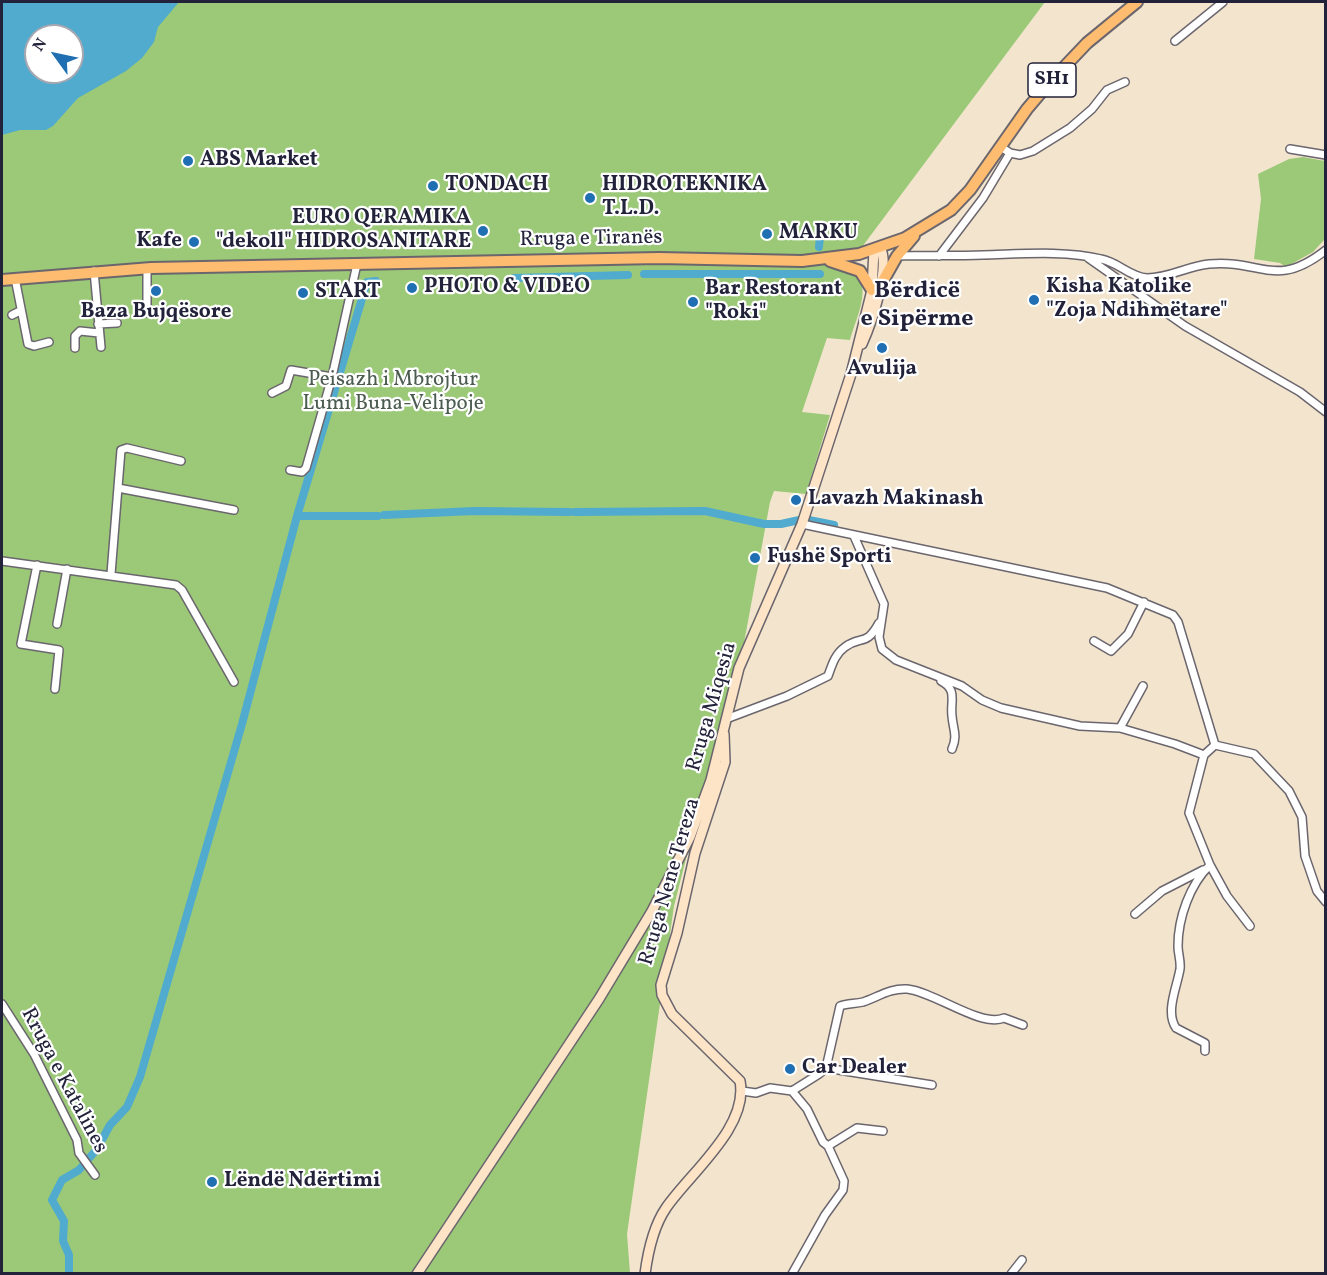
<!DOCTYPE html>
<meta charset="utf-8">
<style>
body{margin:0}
#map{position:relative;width:1327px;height:1275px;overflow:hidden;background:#f3e5cd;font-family:Vollkorn,serif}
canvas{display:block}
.frame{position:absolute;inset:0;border:3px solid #22223b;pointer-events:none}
.north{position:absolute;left:24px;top:24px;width:60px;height:60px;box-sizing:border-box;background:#fff;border:2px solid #a7a7b1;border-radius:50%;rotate:303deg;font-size:16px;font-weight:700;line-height:24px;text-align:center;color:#22223b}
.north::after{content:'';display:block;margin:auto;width:21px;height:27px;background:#1f6fb2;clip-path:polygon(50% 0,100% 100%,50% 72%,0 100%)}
</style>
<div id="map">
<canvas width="1327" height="1275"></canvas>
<div class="frame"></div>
<div class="north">N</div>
</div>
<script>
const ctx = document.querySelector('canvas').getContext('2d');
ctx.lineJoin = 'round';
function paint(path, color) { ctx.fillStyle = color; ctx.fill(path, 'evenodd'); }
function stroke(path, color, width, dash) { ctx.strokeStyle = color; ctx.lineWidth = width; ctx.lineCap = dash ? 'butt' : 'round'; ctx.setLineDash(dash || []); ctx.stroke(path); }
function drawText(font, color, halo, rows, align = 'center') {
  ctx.font = font + ' Vollkorn,serif'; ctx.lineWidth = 4.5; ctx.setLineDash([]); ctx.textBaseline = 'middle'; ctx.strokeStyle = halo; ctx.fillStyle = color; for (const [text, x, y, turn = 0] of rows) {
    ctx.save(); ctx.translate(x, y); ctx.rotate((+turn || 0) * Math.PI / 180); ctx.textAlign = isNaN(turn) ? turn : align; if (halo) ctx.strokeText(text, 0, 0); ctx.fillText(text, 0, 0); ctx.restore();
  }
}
const green = new Path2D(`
 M2 2H1045L853 259 849 274 858 275C870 293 855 321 850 340L827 338 802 412 830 415 806 494 774 491 770 502 739 670 708 772 674 906 627 1234 630 1273 2 1274ZM36 36H72V72H36Z
 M1303 157 1325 161V239L1313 252 1286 267 1280 263 1254 259 1261 199 1258 174 1289 159Z`);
const water = new Path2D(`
 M2 2H179L158 27 154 42 142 58 126 71 78 98 53 126 46 130H20L2 135ZM36 36H72V72H36Z`);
const canal = new Path2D(`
 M819 247 820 236
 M644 274H820
 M514 278 628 275
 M574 512 705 511 764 524H781L804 519 834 525
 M384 515 475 511 569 512
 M297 516H378
 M69 1274V1255L63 1241 64 1221 52 1200 62 1180 79 1170 97 1149 110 1125 127 1107 140 1077 242 724 297 516 367 282 376 281`);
const street = new Path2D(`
 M1175 41 1223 2
 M1001 147 1010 153 1020 155 1033 151 1070 128 1092 109 1107 90 1125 82
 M1290 149 1326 155
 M897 256C925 255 954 256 983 255 1021 254 1064 250 1101 259 1118 262 1130 277 1147 278 1169 278 1188 266 1209 264 1262 259 1275 290 1326 250
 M939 256 983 198 1010 153
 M1088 258 1185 326 1300 392 1326 412
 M94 271 101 347
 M15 278 28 344 34 346 49 342
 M147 313V268
 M12 315 20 311
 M98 324 117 323
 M75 348V336L80 331 99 333
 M272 393 286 386 291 370 332 377
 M290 470 302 472 306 468 332 377 357 264
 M118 488 234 510
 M802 524 1107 588 1173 615 1178 622 1215 745 1204 755 1189 813 1210 865 1227 896 1250 926
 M854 536 884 604 879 637 882 649 896 660 962 686 982 700 1001 708 1080 726 1120 728 1175 744 1204 755
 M2 561 176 585 182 590 234 682
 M37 565 21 644 59 650 55 689
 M111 574 121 450 127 448 181 461
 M57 624 67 569
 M1094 641 1111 651 1128 634 1144 602
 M941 681C958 690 950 701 952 716 953 730 958 735 952 749
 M726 719 787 696 828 676C832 665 835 654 845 647 861 635 866 647 879 623
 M1120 728 1143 686
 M1215 745 1254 754 1289 791 1302 817 1305 856 1317 891 1326 902
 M1135 914 1162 891 1203 870
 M2 1004 34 1054 77 1140 79 1153 95 1175
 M1205 1051V1043L1176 1028C1165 1012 1177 987 1180 969 1181 961 1178 954 1178 946 1178 918 1190 884 1210 865
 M826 1068 932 1085
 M742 1091 756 1093 770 1088 792 1091 819 1074 826 1068 840 1006C847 1003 855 1004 863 1002 878 997 890 988 907 989 935 992 981 1028 1004 1018L1023 1025
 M792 1091 807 1109 823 1142 828 1146 857 1128 883 1131
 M792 1274 825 1215 843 1190 844 1181 828 1146
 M1011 1274 1022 1260`);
const secondary = new Path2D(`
 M862 344C871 324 891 267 880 247
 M417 1274 599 999 652 911 690 837 711 780 739 668 802 524 851 374 872 290 874 249
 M645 1274C648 1251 653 1227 666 1208 690 1173 749 1127 740 1081L672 1014 662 995 661 985 677 933 695 853 725 762 724 734`);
const primary = new Path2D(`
 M830 261 860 271 872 290
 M2 280 151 268 659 258 802 261 859 254 905 238 951 210 970 190 1027 109 1049 83 1087 43 1137 2
 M879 288 897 256 914 236`);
const markers = [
 [188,161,6,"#1f6fb2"],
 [433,186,6,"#1f6fb2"],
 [590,198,6,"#1f6fb2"],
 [483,231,6,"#1f6fb2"],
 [767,234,6,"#1f6fb2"],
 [194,242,6,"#1f6fb2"],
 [412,288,6,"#1f6fb2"],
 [156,291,6,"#1f6fb2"],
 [303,293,6,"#1f6fb2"],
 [1034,300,6,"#1f6fb2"],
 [693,302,6,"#1f6fb2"],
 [882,348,6,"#1f6fb2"],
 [796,500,6,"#1f6fb2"],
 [755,558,6,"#1f6fb2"],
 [790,1069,6,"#1f6fb2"],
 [212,1182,6,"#1f6fb2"]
];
const shields = [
 [1052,80,48]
];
const shieldNames = [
 ["SH1",1052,80]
];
const poiNames = [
 ["ABS Market",200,161],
 ["TONDACH",445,186],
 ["HIDROTEKNIKA",602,186],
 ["T.L.D.",602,210],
 ["EURO QERAMIKA",471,219,"right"],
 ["\"dekoll\" HIDROSANITARE",471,243,"right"],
 ["MARKU",779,234],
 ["Kafe",182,242,"right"],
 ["PHOTO & VIDEO",424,288],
 ["Kisha Katolike",1046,288],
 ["\"Zoja Ndihmëtare\"",1046,312],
 ["Bar Restorant",705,290],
 ["\"Roki\"",705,314],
 ["START",315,293],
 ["Baza Bujqësore",156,313,"center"],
 ["Avulija",882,370,"center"],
 ["Lavazh Makinash",808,500],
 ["Fushë Sporti",767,558],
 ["Car Dealer",802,1069],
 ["Lëndë Ndërtimi",224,1182]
];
const streetNames = [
 ["Rruga e Tiranës",591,240,-1],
 ["Rruga Miqesia",713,707,-74],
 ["Rruga Nene Tereza",671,882,-74],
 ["Rruga e Katalines",63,1081,62]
];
const parkNames = [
 ["Peisazh i Mbrojtur",393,381],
 ["Lumi Buna-Velipoje",393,405]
];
const quarterNames = [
 ["Bërdicë",917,293],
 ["e Sipërme",917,321]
];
paint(green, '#9bc978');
paint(water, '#50abce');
stroke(canal, '#50abce', 8);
stroke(street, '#6b666e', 10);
stroke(secondary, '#6b666e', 12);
stroke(primary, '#6b666e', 14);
stroke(street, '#fff', 7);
stroke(secondary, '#fee4c6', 9);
stroke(primary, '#fdbc70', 10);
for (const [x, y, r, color] of markers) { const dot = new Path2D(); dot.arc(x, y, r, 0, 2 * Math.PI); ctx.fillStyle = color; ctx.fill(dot); stroke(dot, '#fff', 2); }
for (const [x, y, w] of shields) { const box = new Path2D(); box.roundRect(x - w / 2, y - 17, w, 34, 4.5); ctx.fillStyle = '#fff'; ctx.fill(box); stroke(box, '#22223b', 1.5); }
drawText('bold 20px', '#22223b', null, shieldNames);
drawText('bold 21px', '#22223b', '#fff', poiNames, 'left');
drawText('21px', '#22223b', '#fff', streetNames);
drawText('21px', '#4c5c50', '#fff', parkNames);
drawText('bold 24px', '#22223b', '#fff', quarterNames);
</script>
